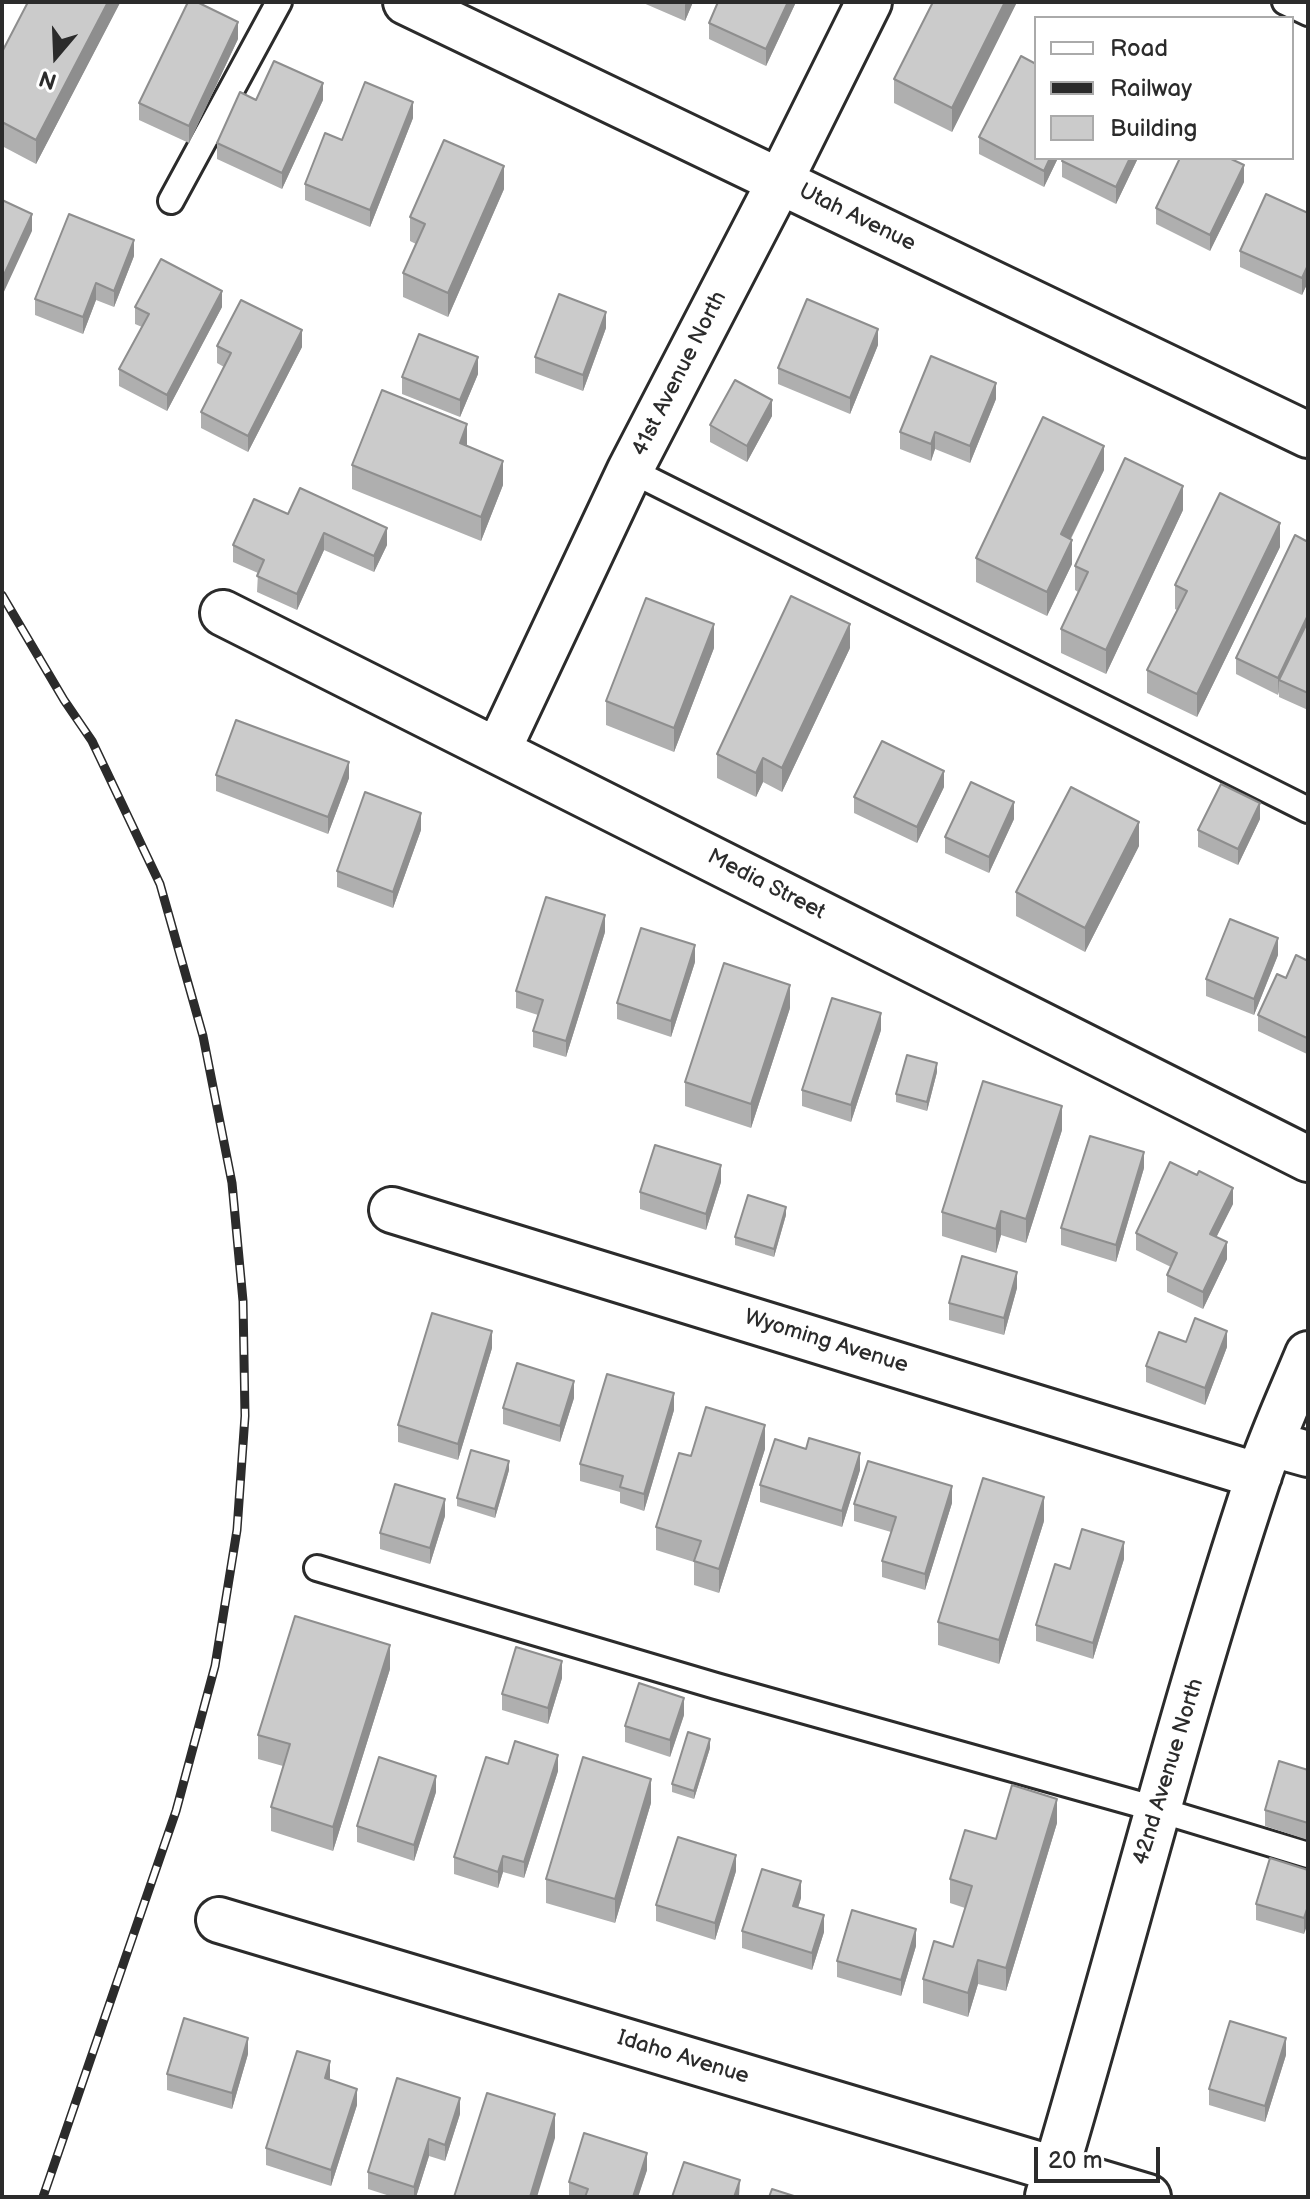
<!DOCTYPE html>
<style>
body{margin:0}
#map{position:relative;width:1310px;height:2199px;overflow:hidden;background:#fff;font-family:"Balsamiq Sans",sans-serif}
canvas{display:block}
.frame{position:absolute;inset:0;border:4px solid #2b2b2b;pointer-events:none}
.legend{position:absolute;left:1034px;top:16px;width:260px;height:144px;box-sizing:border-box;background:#fff;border:2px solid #aaa;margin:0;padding:10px 14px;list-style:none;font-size:24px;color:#2b2b2b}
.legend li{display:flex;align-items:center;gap:16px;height:40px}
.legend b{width:40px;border:2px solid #aaa}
.north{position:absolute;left:16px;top:16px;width:80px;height:80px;-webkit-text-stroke:6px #fff;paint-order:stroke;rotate:199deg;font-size:22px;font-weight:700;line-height:32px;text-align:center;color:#2b2b2b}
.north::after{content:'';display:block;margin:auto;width:28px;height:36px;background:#2b2b2b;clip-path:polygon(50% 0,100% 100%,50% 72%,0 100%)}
.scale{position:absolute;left:1034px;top:2147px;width:126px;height:36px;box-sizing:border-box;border:4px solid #2b2b2b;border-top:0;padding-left:10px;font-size:24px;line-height:28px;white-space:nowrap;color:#2b2b2b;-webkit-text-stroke:6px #fff;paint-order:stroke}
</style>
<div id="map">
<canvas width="1310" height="2199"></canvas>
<div class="frame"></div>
<ul class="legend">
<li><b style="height:10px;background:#fff"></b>Road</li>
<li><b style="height:10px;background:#2b2b2b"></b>Railway</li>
<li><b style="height:22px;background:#cbcbcb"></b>Building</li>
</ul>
<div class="north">N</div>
<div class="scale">20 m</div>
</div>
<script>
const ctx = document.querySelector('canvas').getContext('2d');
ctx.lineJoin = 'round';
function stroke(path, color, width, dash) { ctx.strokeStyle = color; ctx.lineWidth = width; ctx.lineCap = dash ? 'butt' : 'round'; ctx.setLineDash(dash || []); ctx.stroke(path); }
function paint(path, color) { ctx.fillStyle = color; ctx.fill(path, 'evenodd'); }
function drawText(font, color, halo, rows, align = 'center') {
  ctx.font = font + ' "Balsamiq Sans",sans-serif'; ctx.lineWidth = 8; ctx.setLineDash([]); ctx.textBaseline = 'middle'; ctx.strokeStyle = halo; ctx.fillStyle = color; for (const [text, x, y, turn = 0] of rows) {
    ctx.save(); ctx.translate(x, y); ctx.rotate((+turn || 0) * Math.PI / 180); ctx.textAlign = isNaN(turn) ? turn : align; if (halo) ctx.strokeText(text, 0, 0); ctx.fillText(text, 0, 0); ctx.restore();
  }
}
const service = new Path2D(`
 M1285 2 1308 13
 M171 201 279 2
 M630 470 1308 810
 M317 1568 716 1686 1156 1809 1308 1855`);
const minor = new Path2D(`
 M406 2 1308 435
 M223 613 1308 1159
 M498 750 630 470 780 181 869 2
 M392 1210 1259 1476
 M1272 1444 1308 1454
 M219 1920 1148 2197
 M1048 2196C1120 1957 1179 1715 1258 1478 1272 1436 1291 1395 1308 1354`);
const rail = new Path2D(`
 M2 595 64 700 92 741 160 884 203 1036 232 1183 243 1301 245 1416 237 1530 215 1666 176 1811 43 2197`);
const wall = new Path2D(`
 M120 2 36 164 2 146V52Z
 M641 2H693L685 21Z
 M718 2H796L766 66 709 39V23Z
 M933 2H1017L952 132 894 103V79Z
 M238 39 189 143 139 120V103Z
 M323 100 282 189 217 159V143Z
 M413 118 370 227 305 200V184L342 140Z
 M979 137 1036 158H1058L1044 187 979 154Z
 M1138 158 1116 204 1062 177V161Z
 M1244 182 1210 251 1156 224V208Z
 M504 189 448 317 403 297V273L416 244 410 241V217Z
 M1308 213V282L1302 295 1240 267V251Z
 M134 256 114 307 96 300 83 334 35 315V299Z
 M135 307H222L167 411 119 386V369L142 327 135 324Z
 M606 328 583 391 535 373V357Z
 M878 345 850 414 778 384V368Z
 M217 346 302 347 248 452 201 428V412L224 367 217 363Z
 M478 374 460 417 402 394V377Z
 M996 399 970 463 935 449 931 461 900 449V432Z
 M772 416 747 462 710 442V425Z
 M467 446 503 485 481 541 352 489V465Z
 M1104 470 1071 539 1072 564 1047 616 976 582V558Z
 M1183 510 1106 674 1061 653V629L1078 592 1075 590V566Z
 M288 514 387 545 374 572 324 550 297 610 257 592 258 573 233 562V545Z
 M1308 542V710L1279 697V692L1278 695 1236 674V658Z
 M1280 547 1197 717 1147 693V670L1177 610 1175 609V585Z
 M714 648 674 752 606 725V701Z
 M850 648 782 792 763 782 756 797 717 778V754Z
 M216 775 349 778 328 834 216 791Z
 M944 787 917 843 854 813V797Z
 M1014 819 989 873 945 853V837Z
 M1260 819 1238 865 1198 847V830Z
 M421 830 393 908 337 887V871Z
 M1139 846 1085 952 1016 916V892Z
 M605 932 566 1057 533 1047V1031L538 1015 516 1008V991Z
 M1278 955 1254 1015 1206 996V979Z
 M1308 961 1307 1054 1258 1031V1015L1286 978Z
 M695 962 671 1037 617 1019V1003Z
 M790 1008 751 1128 685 1106V1082Z
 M881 1030 851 1122 802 1106V1090Z
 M937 1072 927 1111 896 1102V1094Z
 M1062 1130 1026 1243 1001 1235 996 1253 942 1236V1212Z
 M1144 1168 1116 1262 1061 1245V1228Z
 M721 1182 706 1230 640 1209V1192Z
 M1233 1204 1216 1237 1227 1259 1203 1309 1167 1292V1275L1171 1267 1136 1250V1233Z
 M786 1215 774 1257 735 1245V1237Z
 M1017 1288 1004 1335 949 1320V1303Z
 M1227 1347 1205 1405 1146 1382V1366Z
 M492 1348 458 1460 398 1442V1425Z
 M574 1398 560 1442 503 1424V1408Z
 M674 1410 644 1511 620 1503V1492L580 1481V1464Z
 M765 1449 719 1593 694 1585V1562L656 1550V1527L691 1456Z
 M509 1470 495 1518 457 1506V1498Z
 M860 1470 842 1527 760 1502V1485Z
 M952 1503 925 1590 882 1577V1561L891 1532 854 1521V1504Z
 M445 1516 430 1564 380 1549V1533Z
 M1044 1521 999 1664 938 1645V1622Z
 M1124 1559 1093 1659 1036 1641V1625L1070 1569Z
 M390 1669 333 1851 271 1831V1807L283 1766 258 1759V1735Z
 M562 1678 548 1724 502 1710V1694Z
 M684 1715 670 1757 625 1742V1726Z
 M710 1748 694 1799 672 1792V1784Z
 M508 1764 558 1771 524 1878 503 1872 498 1888 454 1874V1857Z
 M1308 1770V1840L1265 1826V1810Z
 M436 1792 414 1861 357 1842V1826Z
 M651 1803 615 1923 546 1903V1879Z
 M1057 1823 1006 1991 978 1984 968 2017 923 2003V1979L953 1947 965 1908 950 1903V1879L996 1839Z
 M1308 1870 1304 1934 1256 1920V1904Z
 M736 1871 715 1940 656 1921V1905Z
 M801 1898 798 1908 824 1932 812 1970 742 1948V1931Z
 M916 1946 901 1996 837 1977V1961Z
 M248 2054 232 2109 167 2090V2074Z
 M1286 2055 1265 2122 1209 2105V2089Z
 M330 2078V2080L357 2105 331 2186 266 2165V2148Z
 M460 2114 445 2161 429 2156 416 2197H393L368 2189V2172Z
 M1308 2117V2142L1306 2141V2124Z
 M647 2170 638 2197H569V2182Z`);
const shadedWall = new Path2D(`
 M108 2 120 3 36 164V140Z
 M686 2H693L685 21V5Z
 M788 2H796L766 66V49Z
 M1005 2H1017L952 132V108Z
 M238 22V39L189 143V126Z
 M323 83V100L282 189V173Z
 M413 102V118L370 227V210Z
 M1050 158H1058L1044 187V171Z
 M1130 158H1138L1116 204V187Z
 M1244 165V182L1210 251V235Z
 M504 166V189L448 317V293Z
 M32 214V231L2 296V279Z
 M134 240V256L114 307V291Z
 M1308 265V282L1302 295V278Z
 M96 283V300L83 334V317Z
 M222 291V307L167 411V395Z
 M606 312V328L583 391V375Z
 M878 329V345L850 414V398Z
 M302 330V347L248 452V436Z
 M478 357V374L460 417V400Z
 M996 383V399L970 463V446Z
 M772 400V416L747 462V446Z
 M467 424V448L460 443Z
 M935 432V449L931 461V444Z
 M1104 446V470L1061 558V534Z
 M503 461V485L481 541V517Z
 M1183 486V510L1106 674V650Z
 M1280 523V547L1197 717V694Z
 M387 528V545L374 572V556Z
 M324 533V550L297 610V594Z
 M1072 540V564L1047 616V592Z
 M1308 615V631L1279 680 1278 695V678Z
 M714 624V648L674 752V728Z
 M850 624V648L782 792V768Z
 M763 758V782L756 797V773Z
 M349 762V778L328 834V817Z
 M944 771V787L917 843V827Z
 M1014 802V819L989 873V857Z
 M1260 803V819L1238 865V849Z
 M421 813V830L393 908V892Z
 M1139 822V846L1085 952V928Z
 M605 915V932L566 1057V1041Z
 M1278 938V955L1254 1015V999Z
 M695 945V962L671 1037V1021Z
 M790 985V1008L751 1128V1104Z
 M881 1013V1030L851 1122V1105Z
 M937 1063V1072L927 1111V1102Z
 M1062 1106V1130L1026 1243V1219Z
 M1144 1152V1168L1116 1262V1245Z
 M721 1165V1182L706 1230V1214Z
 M1233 1188V1204L1210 1250V1234Z
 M786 1207V1215L774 1257V1249Z
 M1001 1211V1235L996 1253V1229Z
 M1227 1242V1259L1203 1309V1292Z
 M1017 1272V1288L1004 1335V1318Z
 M492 1331V1348L458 1460V1444Z
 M1227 1331V1347L1205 1405V1388Z
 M574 1381V1398L560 1442V1426Z
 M674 1393V1410L644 1511V1494Z
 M765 1425V1449L719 1593V1569Z
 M860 1453V1470L842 1527V1511Z
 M509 1461V1470L495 1518V1509Z
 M952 1486V1503L925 1590V1574Z
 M1044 1497V1521L999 1664V1640Z
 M445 1499V1516L430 1564V1548Z
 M1124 1542V1559L1093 1659V1643Z
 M390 1645V1669L333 1851V1827Z
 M562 1661V1678L548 1724V1708Z
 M684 1698V1715L670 1757V1740Z
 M710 1739V1748L694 1799V1791Z
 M558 1755V1771L524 1878V1862Z
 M436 1776V1792L414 1861V1845Z
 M651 1779V1803L615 1923V1899Z
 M1057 1799V1823L1006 1991V1968Z
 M736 1855V1871L715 1940V1923Z
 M503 1856V1872L498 1888V1872Z
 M801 1881V1898L793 1923V1906Z
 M1308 1906V1923L1304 1934V1918Z
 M824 1915V1932L812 1970V1953Z
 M916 1929V1946L901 1996V1980Z
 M978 1960V1984L968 2017V1993Z
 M248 2038V2054L232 2109V2093Z
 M1286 2038V2055L1265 2122V2106Z
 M330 2061V2078L325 2095V2078Z
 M357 2089V2105L331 2186V2170Z
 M460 2098V2114L445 2161V2145Z
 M555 2114V2138L537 2197H530Z
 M429 2139V2156L416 2197H414V2187Z
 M647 2153V2170L638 2197H633Z
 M740 2180 739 2197H734Z`);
const building = new Path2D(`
 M28 2H108L36 140 2 122V52Z
 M188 2H197L238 22 189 126 139 103Z
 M718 2H788L766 49 709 23Z
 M933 2H1005L952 108 894 79Z
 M1021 56 1036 64V158H1050L1044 171 979 137Z
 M274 61 323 83 282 173 217 143 240 92 256 100Z
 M365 82 413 102 370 210 305 184 325 133 342 140Z
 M444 140 504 166 448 293 403 273 425 224 410 217Z
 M1063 158H1130L1116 187 1062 161Z
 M1180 158H1229L1244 165 1210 235 1156 208Z
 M1266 194 1308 213V265L1302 278 1240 251Z
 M2 200 32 214 2 279Z
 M69 214 134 240 114 291 96 283 83 317 35 299Z
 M161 259 222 291 167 395 119 369 149 314 135 307Z
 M559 294 606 312 583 375 535 357Z
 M807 299 878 329 850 398 778 368Z
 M241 300 302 330 248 436 201 412 231 353 217 346Z
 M419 334 478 357 460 400 402 377Z
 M931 356 996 383 970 446 935 432 931 444 900 432Z
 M735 380 772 400 747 446 710 425Z
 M382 390 467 424 460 443 503 461 481 517 352 465Z
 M1043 417 1104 446 1061 534 1072 540 1047 592 976 558Z
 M1125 458 1183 486 1106 650 1061 629 1088 572 1075 566Z
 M300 488 387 528 374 556 324 533 297 594 257 576 264 560 233 545 254 499 288 514Z
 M1220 493 1280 523 1197 694 1147 670 1187 591 1175 585Z
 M1295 535 1308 542V615L1278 678 1236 658Z
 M791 596 850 624 782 768 763 758 756 773 717 754Z
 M646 598 714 624 674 728 606 701Z
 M1308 621V693L1279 680Z
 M236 720 349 762 328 817 216 775Z
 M882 741 944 771 917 827 854 797Z
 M971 782 1014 802 989 857 945 837Z
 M1221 784 1260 803 1238 849 1198 830Z
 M1071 787 1139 822 1085 928 1016 892Z
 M365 792 421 813 393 892 337 871Z
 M546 897 605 915 566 1041 533 1031 543 1000 516 991Z
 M1230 919 1278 938 1254 999 1206 979Z
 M641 928 695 945 671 1021 617 1003Z
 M1296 955 1308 961 1307 1038 1258 1015 1277 974 1286 978Z
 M724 963 790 985 751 1104 685 1082Z
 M832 998 881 1013 851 1105 802 1090Z
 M907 1055 937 1063 927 1102 896 1094Z
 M983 1081 1062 1106 1026 1219 1001 1211 996 1229 942 1212Z
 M1090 1136 1144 1152 1116 1245 1061 1228Z
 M655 1145 721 1165 706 1214 640 1192Z
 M1170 1162 1197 1175 1199 1171 1233 1188 1210 1234 1227 1242 1203 1292 1167 1275 1177 1253 1136 1233Z
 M748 1195 786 1207 774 1249 735 1237Z
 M962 1256 1017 1272 1004 1318 949 1303Z
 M432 1313 492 1331 458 1444 398 1425Z
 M1195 1318 1227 1331 1205 1388 1146 1366 1159 1332 1186 1342Z
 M517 1363 574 1381 560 1426 503 1408Z
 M607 1374 674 1393 644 1494 620 1487 623 1476 580 1464Z
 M706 1407 765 1425 719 1569 694 1561 701 1541 656 1527 679 1453 691 1456Z
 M809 1438 860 1453 842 1511 760 1485 775 1439 806 1449Z
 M471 1450 509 1461 495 1509 457 1498Z
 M868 1461 952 1486 925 1574 882 1561 896 1517 854 1504Z
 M983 1478 1044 1497 999 1640 938 1622Z
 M395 1484 445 1499 430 1548 380 1533Z
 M1082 1529 1124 1542 1093 1643 1036 1625 1055 1564 1070 1569Z
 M295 1616 390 1645 333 1827 271 1807 290 1744 258 1735Z
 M516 1647 562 1661 548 1708 502 1694Z
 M639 1683 684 1698 670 1740 625 1726Z
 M688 1732 710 1739 694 1791 672 1784Z
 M515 1741 558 1755 524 1862 503 1856 498 1872 454 1857 486 1757 508 1764Z
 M379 1757 436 1776 414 1845 357 1826Z
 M583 1757 651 1779 615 1899 546 1879Z
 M1279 1761 1308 1770V1823L1265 1810Z
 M1012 1785 1057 1799 1006 1968 978 1960 968 1993 923 1979 934 1941 953 1947 972 1886 950 1879 965 1830 996 1839Z
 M678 1837 736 1855 715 1923 656 1905Z
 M1270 1858 1308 1870V1906L1304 1918 1256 1904Z
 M762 1869 801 1881 793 1906 824 1915 812 1953 742 1931Z
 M852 1910 916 1929 901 1980 837 1961Z
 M184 2018 248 2038 232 2093 167 2074Z
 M1230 2021 1286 2038 1265 2106 1209 2089Z
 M297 2051 330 2061 325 2078 357 2089 331 2170 266 2148Z
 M397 2078 460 2098 445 2145 429 2139 414 2187 368 2172Z
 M487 2093 555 2114 530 2197H454Z
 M584 2133 647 2153 633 2197H585L588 2189 569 2182Z
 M684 2162 740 2180 734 2197H672Z
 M772 2189 797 2197H769Z`);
const streetNames = [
 ["Utah Avenue",857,218,26],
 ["41st Avenue North",680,374,-63],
 ["Media Street",766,885,27],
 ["Wyoming Avenue",826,1342,17],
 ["42nd Avenue North",1169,1772,-73],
 ["Idaho Avenue",683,2058,17]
];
stroke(service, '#2b2b2b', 30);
stroke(minor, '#2b2b2b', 50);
stroke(service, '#fff', 24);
stroke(minor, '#fff', 44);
stroke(rail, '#2b2b2b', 9);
stroke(rail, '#fff', 6, [18]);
paint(wall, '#afafaf');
paint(shadedWall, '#8e8e8e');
paint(building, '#cbcbcb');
stroke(building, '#8e8e8e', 2);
drawText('22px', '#2b2b2b', '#fff', streetNames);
</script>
